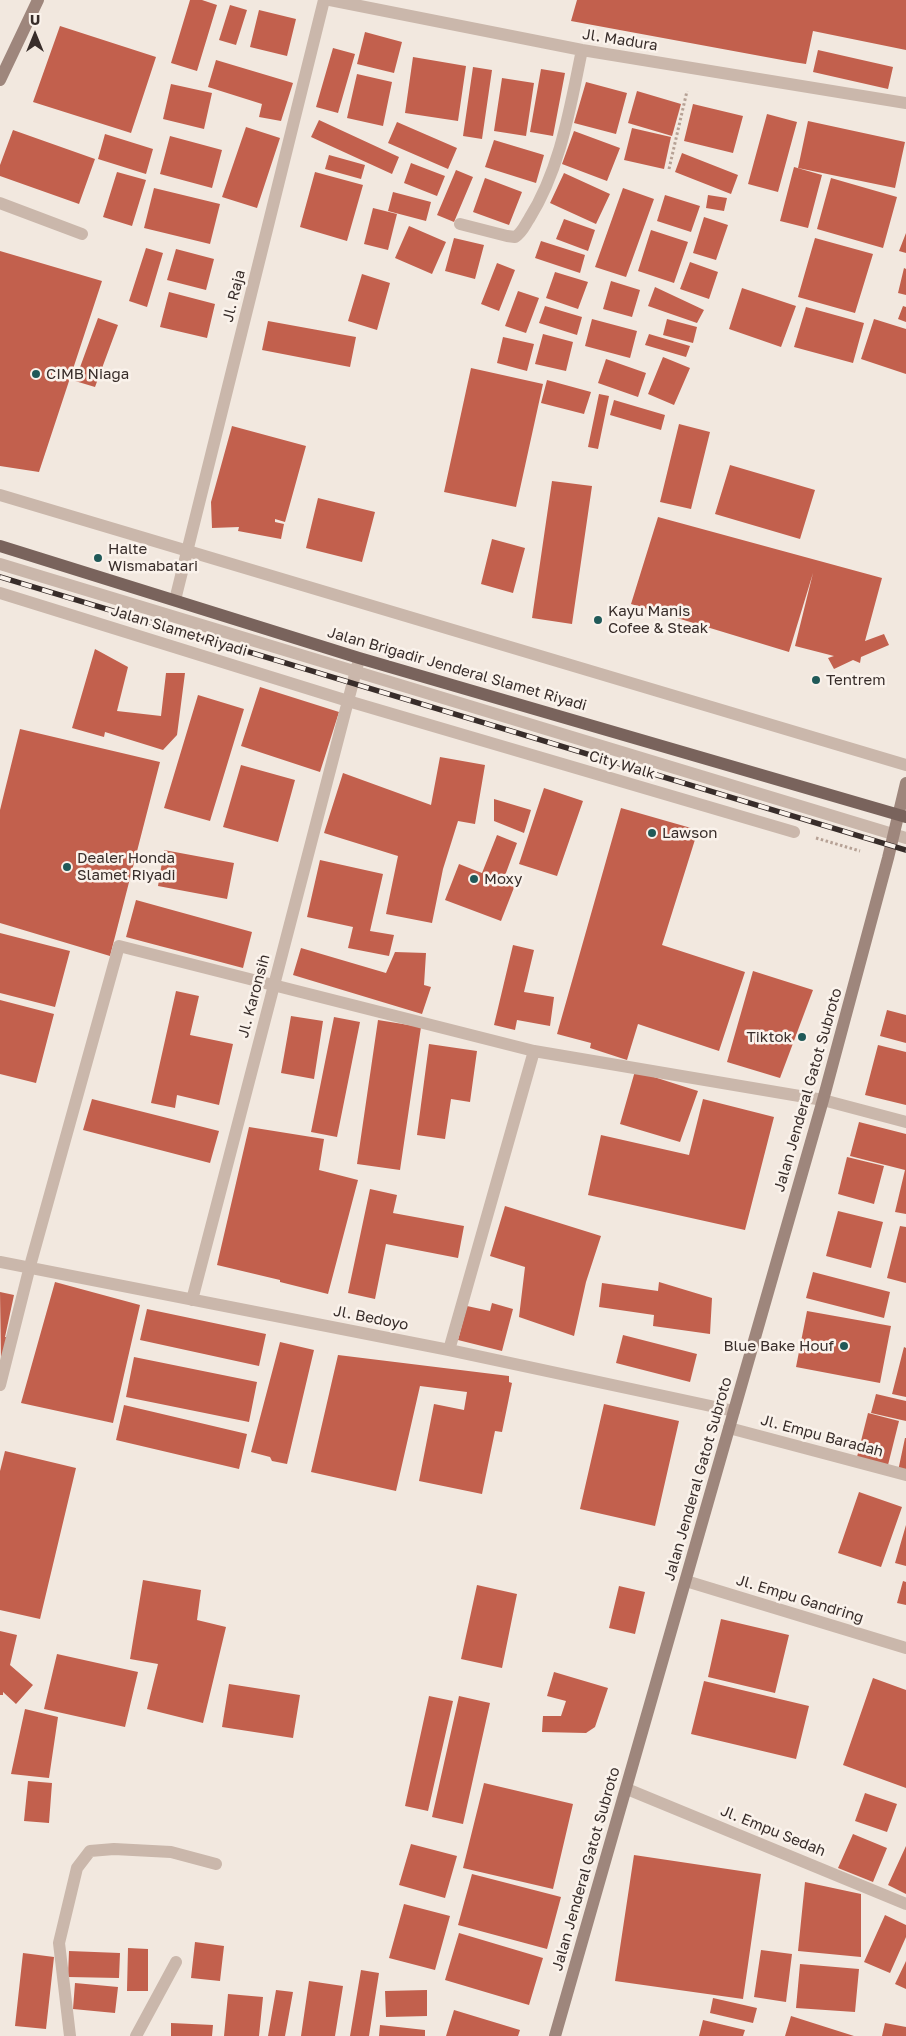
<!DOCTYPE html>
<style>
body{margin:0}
#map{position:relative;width:906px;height:2036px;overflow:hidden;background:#f2e8df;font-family:"Golos Text",sans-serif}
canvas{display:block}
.north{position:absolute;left:10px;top:10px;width:50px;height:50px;-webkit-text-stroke:4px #faf2eb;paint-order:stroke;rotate:0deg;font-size:14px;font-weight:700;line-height:20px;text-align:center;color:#382d2a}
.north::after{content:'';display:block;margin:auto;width:18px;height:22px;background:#382d2a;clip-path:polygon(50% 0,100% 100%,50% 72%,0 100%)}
</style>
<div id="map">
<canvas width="906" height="2036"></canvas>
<div class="north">U</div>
</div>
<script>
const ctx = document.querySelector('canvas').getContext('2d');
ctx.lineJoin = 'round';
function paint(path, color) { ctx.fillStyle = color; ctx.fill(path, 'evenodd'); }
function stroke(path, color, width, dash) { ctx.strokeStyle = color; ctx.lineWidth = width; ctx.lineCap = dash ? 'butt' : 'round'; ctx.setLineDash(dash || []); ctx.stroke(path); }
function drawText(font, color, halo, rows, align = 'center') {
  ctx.font = font + ' "Golos Text",sans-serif'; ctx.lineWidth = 5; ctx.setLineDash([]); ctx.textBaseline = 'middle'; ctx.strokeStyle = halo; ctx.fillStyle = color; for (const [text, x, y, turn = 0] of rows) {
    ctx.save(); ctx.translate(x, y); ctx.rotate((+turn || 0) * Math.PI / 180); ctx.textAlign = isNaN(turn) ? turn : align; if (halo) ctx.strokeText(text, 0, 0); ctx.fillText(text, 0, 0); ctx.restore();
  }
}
const building = new Path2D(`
 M190 0H202L217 5 197 71 171 63Z
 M577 0H906V50L813 31 806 64 793 62 571 21Z
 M230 5 247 10 236 45 219 40Z
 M259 10 296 19 287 56 250 47Z
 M60 26 156 57 131 133 33 102Z
 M365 32 402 42 394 73 357 64Z
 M333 48 355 54 338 113 316 107Z
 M818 50 893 67 888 89 813 72Z
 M413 57 466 66 458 121 405 113Z
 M216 60 293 83 281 121 259 117 262 104 208 87Z
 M473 67 492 70 482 139 463 136Z
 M541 69 565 73 553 136 530 132Z
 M357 74 392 82 383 126 347 118Z
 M502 78 534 83 526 136 494 131Z
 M586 82 627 93 616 134 574 123Z
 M171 84 212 93 204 129 163 119Z
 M637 91 681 104 672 136 628 123Z
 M693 104 743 116 733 153 684 141Z
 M767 114 797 122 778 192 748 184Z
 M319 120 399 157 392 174 311 137Z
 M808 121 905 142 895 188 798 168Z
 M397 122 457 148 448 169 388 143Z
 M246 127 280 138 257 208 222 197Z
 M632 128 671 137 664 169 624 160Z
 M13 130 95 159 79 204 0 176V165Z
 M574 131 620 148 607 181 562 164Z
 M105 134 153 149 146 174 98 159Z
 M170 136 222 150 212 188 160 174Z
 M494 140 544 155 536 183 485 167Z
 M682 153 738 175 731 194 675 172Z
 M329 155 365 165 361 179 325 169Z
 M411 163 445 176 437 196 404 183Z
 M794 167 822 175 808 228 780 221Z
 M456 170 473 177 454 222 437 215Z
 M117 172 146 180 132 226 103 217Z
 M315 172 363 185 347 241 300 227Z
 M564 173 610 194 596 224 550 203Z
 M485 178 522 192 509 225 473 212Z
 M831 178 897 197 883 248 817 229Z
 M154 188 220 204 210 244 144 228Z
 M623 188 654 199 626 277 595 267Z
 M393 192 431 202 426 221 388 211Z
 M665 195 700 206 691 232 657 221Z
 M708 195 727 198 724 211 706 208Z
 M373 208 397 214 388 250 364 244Z
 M704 217 728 225 716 260 693 253Z
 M564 219 595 230 588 251 556 239Z
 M409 226 446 242 432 274 395 258Z
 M651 230 688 242 674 283 638 271Z
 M906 233V253L899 251Z
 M454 238 484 245 475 279 445 271Z
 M815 238 873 254 855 313 798 297Z
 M541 241 585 255 580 273 535 258Z
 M146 248 163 253 147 307 129 301Z
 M176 249 214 259 206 290 167 280Z
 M0 251 102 281 39 472 0 466Z
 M690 262 718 272 709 299 680 289Z
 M497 263 515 270 499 311 481 304Z
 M904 268 906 269V295L898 293Z
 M555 272 588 282 578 309 546 298Z
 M362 274 390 283 377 330 348 321Z
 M611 281 640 290 632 317 603 309Z
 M655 287 704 310 697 323 648 306Z
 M742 288 796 306 781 347 729 329Z
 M518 291 539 298 526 333 505 326Z
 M169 292 215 304 207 338 160 327Z
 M545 306 582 317 577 335 539 323Z
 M903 306 906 307V322L898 319Z
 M806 307 864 323 853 363 794 347Z
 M98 318 118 325 95 387 75 381Z
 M592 319 637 331 630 358 585 346Z
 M667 319 697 327 693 343 663 335Z
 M874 319 906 329V374L861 359Z
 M268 321 356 337 350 367 262 350Z
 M543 334 573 342 566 371 535 364Z
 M649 334 690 346 686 357 645 345Z
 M503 337 534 344 527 371 497 363Z
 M663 357 690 368 674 405 648 394Z
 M606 359 646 373 638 397 598 383Z
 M471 368 543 384 516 507 444 492Z
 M547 380 591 392 584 414 541 403Z
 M599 394 609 396 598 449 588 447Z
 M614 400 665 415 661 430 610 415Z
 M679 424 710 432 691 509 660 502Z
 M232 426 306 446 285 522 275 519V522L284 524 281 539 238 531 239 527 212 528 211 502Z
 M730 465 815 490 800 539 715 514Z
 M552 481 592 486 572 624 532 618Z
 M318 498 375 512 362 562 306 548Z
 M658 517 882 578 865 641 884 634 889 645 861 657 860 663 853 660 834 669 828 658 834 656 795 646 813 573 789 652 631 604Z
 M492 539 525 548 513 593 481 584Z
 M95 649 128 667 117 711 161 716 166 673H185L177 735 163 750 105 732 104 737 72 728Z
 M260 687 339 712 320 772 241 746Z
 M198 695 244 709 210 821 164 808Z
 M20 729 160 762 110 956 0 923V810Z
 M440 757 485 765 475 824 458 821 443 869 432 923 386 914 398 856 324 833 343 773 431 805Z
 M241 765 295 780 278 842 223 827Z
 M544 788 583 801 557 876 519 864Z
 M494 799 531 810 524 833 494 821Z
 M621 808 698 830 662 945 745 972 719 1051 638 1024 627 1060 590 1048 591 1043 557 1034Z
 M497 835 517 843 503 881 515 885 501 921 445 900 459 864 482 873Z
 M164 850 234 863 227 899 158 886Z
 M320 860 383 874 370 931 394 935 389 956 348 948 353 927 307 917Z
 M136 900 252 932 243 968 126 937Z
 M0 933 70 951 55 1007 0 993Z
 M513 945 534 950 524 992 554 997 550 1026 517 1020 515 1030 494 1025Z
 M301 948 386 973 395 952 426 953 424 985 431 987 422 1014 293 975Z
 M753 971 813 990 780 1078 727 1062Z
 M176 991 199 996 190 1035 233 1044 219 1105 177 1095 175 1108 151 1103Z
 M0 1000 54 1014 36 1083 0 1074Z
 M887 1010 906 1015V1043L880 1036Z
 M291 1016 323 1021 314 1079 281 1073Z
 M334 1017 360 1022 337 1137 311 1132Z
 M378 1020 421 1027 400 1170 357 1164Z
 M429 1044 477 1051 470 1102 451 1099 445 1139 417 1135Z
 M878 1045 906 1052V1105L865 1095Z
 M635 1071 698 1091 680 1142 620 1124Z
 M92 1099 219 1131 210 1163 83 1130Z
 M703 1099 774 1117 745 1230 588 1195 601 1135 689 1155Z
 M859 1122 906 1134V1214L895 1212 905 1170 850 1156Z
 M249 1127 324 1139 319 1170 358 1180 328 1294 280 1282V1280L217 1265Z
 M847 1157 884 1166 874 1204 838 1194Z
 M370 1189 397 1195 393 1213 464 1226 458 1258 386 1244 375 1299 348 1293Z
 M505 1206 601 1236 586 1282 574 1336 519 1317 525 1267 490 1256Z
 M838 1211 883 1222 871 1268 826 1256Z
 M900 1226 906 1227V1283L887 1278Z
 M813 1272 890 1292 884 1318 806 1298Z
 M55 1282 140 1305 113 1423 21 1403Z
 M659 1282 712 1298 710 1334 653 1326 654 1315 599 1307 602 1283 658 1291Z
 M0 1292 14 1295 5 1337H7L1 1359Z
 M492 1303 513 1309 502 1351 458 1340 467 1306 490 1311Z
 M147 1309 266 1334 259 1366 140 1340Z
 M807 1311 891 1326 880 1383 796 1367Z
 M623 1335 697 1354 690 1382 616 1363Z
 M280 1342 314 1350 287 1464 272 1461 270 1457 251 1452Z
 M904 1347 906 1348V1397L892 1394Z
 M338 1355 509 1376V1382L512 1383 502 1432 495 1431 482 1494 419 1481 434 1404 464 1410 467 1392 420 1386 396 1491 311 1472Z
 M134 1357 257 1382 249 1422 126 1397Z
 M876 1394 906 1401V1421L871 1413Z
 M604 1404 679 1421 655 1526 580 1509Z
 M124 1405 247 1434 239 1469 116 1440Z
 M868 1413 899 1421 887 1469 856 1461Z
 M905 1438H906V1472L898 1471Z
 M5 1451 76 1468 40 1619 0 1610V1471Z
 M859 1492 902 1507 881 1567 838 1553Z
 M906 1525V1566L895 1563Z
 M143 1580 201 1590 197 1620 226 1627 203 1723 147 1709 158 1664 130 1659Z
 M903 1581 906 1582V1605L897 1603Z
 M477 1585 517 1594 502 1668 461 1659Z
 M619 1586 645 1592 635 1634 609 1628Z
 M721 1619 789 1635 775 1693 708 1677Z
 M0 1631 17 1635 10 1665 33 1685 16 1704 3 1692V1695H0Z
 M57 1654 138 1672 125 1727 44 1709Z
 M554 1672 608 1688 595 1727 586 1733 542 1732 543 1716H561L566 1701 547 1696Z
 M873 1678 906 1690V1788L843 1765Z
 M704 1681 809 1706 796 1759 691 1734Z
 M229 1684 300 1695 293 1738 222 1727Z
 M429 1696 453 1701 428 1811 405 1806Z
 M459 1696 490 1703 463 1824 432 1817Z
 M25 1709 58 1717 49 1778 11 1774Z
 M28 1781 52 1783 49 1823 24 1821Z
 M484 1783 573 1804 553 1889 463 1868Z
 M865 1793 897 1804 887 1832 855 1821Z
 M853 1834 887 1848 873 1882 838 1868Z
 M411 1844 457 1856 445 1898 399 1885Z
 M906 1846V1894L888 1885Z
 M634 1855 761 1874 743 1999 615 1981Z
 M472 1874 561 1897 547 1949 458 1925Z
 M805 1882 861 1894V1957L798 1951Z
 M404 1904 450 1916 435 1970 389 1958Z
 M885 1915 906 1925V1937L890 1973 864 1962Z
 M459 1933 543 1958 529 2005 445 1980Z
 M195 1942 224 1946 220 1981 191 1978Z
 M128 1948 148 1949V1991H127Z
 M761 1950 792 1954 786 2002 754 1997Z
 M69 1951 120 1953 119 1978 68 1977Z
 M23 1953 54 1957 46 2029 15 2026Z
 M906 1961V1989L895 1984Z
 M800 1964 859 1969 855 2012 796 2008Z
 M361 1970 379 1973 369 2036H350Z
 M309 1981 343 1986 335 2036H301Z
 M75 1983 118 1987 115 2013 73 2009Z
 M276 1990 293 1992 285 2036H268Z
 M427 1990V2016L386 2017 385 1991Z
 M228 1994 263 1997 259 2036H224Z
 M713 1998 757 2008 753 2023 710 2013Z
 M454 2010 520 2030 518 2036H446Z
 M791 2016 854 2036H785Z
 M703 2020 745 2030 743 2036H699Z
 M171 2023 213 2025 212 2036H171Z
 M885 2023 906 2027V2036H882Z
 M380 2025 425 2030V2036H379Z`);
const path = new Path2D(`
 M669 169 687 91
 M816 838 860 851`);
const service = new Path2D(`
 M0 203 82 234
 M0 495 906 765
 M0 564 906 838
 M358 663 348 701 794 832
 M823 1100 906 1122
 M136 2036 176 1962`);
const minor = new Path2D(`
 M330 0 582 50 906 103
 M460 224 507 236 515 237C522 233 525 225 529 219 561 168 570 107 582 50
 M0 593 348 701 192 1300
 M175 600 324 0
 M0 1262 449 1350 734 1411
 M449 1350 534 1051
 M0 1385 30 1266 119 946 534 1051 823 1100
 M729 1428 906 1475
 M686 1581 906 1648
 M627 1789 906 1904
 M70 2036 59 1943 77 1868 90 1851 114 1849 171 1852 216 1864`);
const secondary = new Path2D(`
 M0 80 38 0
 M555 2036 823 1100 888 858 906 783`);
const primary = new Path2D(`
 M0 546 359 658 906 817`);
const rail = new Path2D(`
 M0 577 906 850`);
const markers = [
 [36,374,5,"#205958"],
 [98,558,5,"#205958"],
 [598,620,5,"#205958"],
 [816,680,5,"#205958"],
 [652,833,5,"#205958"],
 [67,867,5,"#205958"],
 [474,879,5,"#205958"],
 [802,1037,5,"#205958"],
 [844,1346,5,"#205958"]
];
const streetNames = [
 ["Jl. Madura",620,40,9],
 ["Jl. Raja",234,296,-76],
 ["Jalan Slamet Riyadi",179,631,17],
 ["Jalan Brigadir Jenderal Slamet Riyadi",457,669,16],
 ["City Walk",622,765,16],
 ["Jl. Karonsih",254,996,-75],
 ["Jalan Jenderal Gatot Subroto",808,1090,-74],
 ["Jl. Bedoyo",371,1318,11],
 ["Jl. Empu Baradah",822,1436,15],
 ["Jalan Jenderal Gatot Subroto",698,1479,-74],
 ["Jl. Empu Gandring",800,1599,17],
 ["Jl. Empu Sedah",773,1831,22],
 ["Jalan Jenderal Gatot Subroto",586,1869,-74]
];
const poiNames = [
 ["CIMB Niaga",46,374],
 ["Halte",108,549],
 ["Wismabatari",108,566],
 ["Kayu Manis",608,611],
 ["Cofee & Steak",608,628],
 ["Tentrem",826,680],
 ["Lawson",662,833],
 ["Dealer Honda",77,858],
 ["Slamet Riyadi",77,875],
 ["Moxy",484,879],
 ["Tiktok",792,1037,"right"],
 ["Blue Bake Houf",834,1346,"right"]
];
paint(building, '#c2604d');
stroke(path, '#b6a195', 3, [2.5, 2.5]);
stroke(service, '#cab7ab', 12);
stroke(minor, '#cab7ab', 12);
stroke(secondary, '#9e867c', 12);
stroke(primary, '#79635c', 12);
stroke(rail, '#382d2a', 5.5);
stroke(rail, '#faf2eb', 4, [11]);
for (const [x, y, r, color] of markers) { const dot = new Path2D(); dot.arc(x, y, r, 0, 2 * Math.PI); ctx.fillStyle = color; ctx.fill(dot); stroke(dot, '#faf2eb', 2); }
drawText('15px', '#382d2a', '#faf2eb', streetNames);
drawText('15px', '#382d2a', '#faf2eb', poiNames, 'left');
</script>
